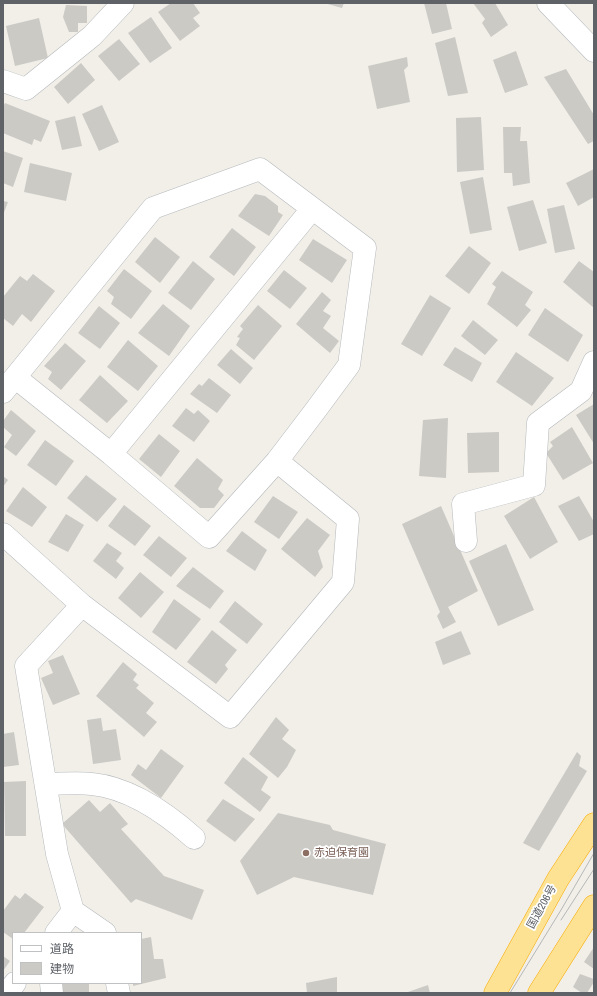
<!DOCTYPE html>
<meta charset="utf-8">
<style>
body{margin:0}
#map{position:relative;width:597px;height:996px;overflow:hidden;background:#f1efe8;font-family:"Archivo Narrow","Noto Sans JP",sans-serif}
canvas{display:block}
.frame{position:absolute;inset:0;border:4px solid #5f6368;pointer-events:none}
.legend{position:absolute;left:12px;top:932px;width:130px;height:52px;box-sizing:border-box;background:#fff;border:1px solid #bfc1c3;margin:0;padding:5px 7px;list-style:none;font-size:12px;color:#5f6368}
.legend li{display:flex;align-items:center;gap:8px;height:20px}
.legend b{width:20px;border:1px solid #bfc1c3}
</style>
<div id="map">
<canvas width="597" height="996"></canvas>
<div class="frame"></div>
<ul class="legend">
<li><b style="height:5px;background:#fff"></b>道路</li>
<li><b style="height:11px;background:#cccac5"></b>建物</li>
</ul>
</div>
<script>
const ctx = document.querySelector('canvas').getContext('2d');
ctx.lineJoin = 'round';
function paint(path, color) { ctx.fillStyle = color; ctx.fill(path, 'evenodd'); }
function stroke(path, color, width, dash) { ctx.strokeStyle = color; ctx.lineWidth = width; ctx.lineCap = dash ? 'butt' : 'round'; ctx.setLineDash(dash || []); ctx.stroke(path); }
function drawText(font, color, halo, rows, align = 'center') {
  ctx.font = font + ' "Archivo Narrow","Noto Sans JP",sans-serif'; ctx.lineWidth = 3.5; ctx.setLineDash([]); ctx.textBaseline = 'middle'; ctx.strokeStyle = halo; ctx.fillStyle = color; for (const [text, x, y, turn = 0] of rows) {
    ctx.save(); ctx.translate(x, y); ctx.rotate((+turn || 0) * Math.PI / 180); ctx.textAlign = isNaN(turn) ? turn : align; if (halo) ctx.strokeText(text, 0, 0); ctx.fillText(text, 0, 0); ctx.restore();
  }
}
const building = new Path2D(`
 M171 3H193L200 13 193 18 200 26 180 41 158 12Z
 M324 3H344L342 8Z
 M424 3H446L452 29 432 34Z
 M473 3H495L508 25 491 37 482 23 485 19Z
 M66 5 87 6V23H78V32H69L63 17Z
 M151 17 172 48 150 63 128 33Z
 M39 18 48 58 15 66 6 26Z
 M455 37 468 93 448 96 435 43Z
 M119 39 140 64 119 81 98 56Z
 M516 51 528 85 505 93 493 60Z
 M407 57 408 66 404 70 410 102 377 109 368 66Z
 M81 63 95 80 68 104 54 87Z
 M566 69 594 115V141L588 144 544 77Z
 M5 103 50 121 41 142 34 139 32 145 3 133V107Z
 M102 105 119 142 99 151 82 114Z
 M75 116 82 146 62 150 55 121Z
 M481 117 484 170 457 172 456 118Z
 M503 127H521L520 141H527L530 183 513 186 512 173H504Z
 M3 151 23 158 13 187 3 183Z
 M30 163 72 173 66 201 24 192Z
 M594 169V197L578 206 566 183Z
 M483 177 492 230 470 234 460 182Z
 M255 194 265 196 278 206V212L283 215 269 236 238 216Z
 M533 200 547 243 519 251 507 207Z
 M3 201 8 202 3 215Z
 M564 205 575 249 555 253 547 209Z
 M232 228 256 247 234 276 209 257Z
 M155 237 180 257 160 283 135 262Z
 M313 239 347 260 332 283 299 260Z
 M469 246 491 263 469 294 445 276Z
 M193 261 215 279 191 310 168 293Z
 M579 261 594 272V308L563 282Z
 M124 269 152 291 131 319 111 304 114 297 107 291Z
 M284 270 307 288 290 309 267 291Z
 M502 271 533 292 525 305 531 310 517 327 487 304 496 287 492 284Z
 M33 274 55 291 31 322 22 314 13 326 3 318V297L20 276 27 281Z
 M322 292 331 300 323 311 331 316 323 328 339 341 330 353 296 324Z
 M430 295 451 308 422 356 401 344Z
 M163 304 190 326 169 356 138 333Z
 M258 305 282 326 254 360 236 345 240 338 237 337 243 329 240 326Z
 M99 306 120 323 100 349 78 333Z
 M545 308 583 335 568 362 528 335Z
 M473 320 498 340 485 355 461 336Z
 M128 340 158 366 138 391 107 367Z
 M65 343 86 361 61 390 48 379 52 372 44 366Z
 M455 347 482 363 472 382 443 365Z
 M231 349 253 368 240 384 217 365Z
 M516 352 554 378 532 406 496 382Z
 M100 375 128 401 107 423 79 400Z
 M209 378 231 395 217 413 190 394 199 384 202 386Z
 M594 404V444L576 415Z
 M186 408 194 414 198 410 210 421 194 442 172 426Z
 M11 410 36 431 16 456 4 447 12 435 3 427V421Z
 M448 418 446 478 419 476 423 420Z
 M572 427 593 463 563 480 546 453 553 446 550 442Z
 M499 432V472L468 473 467 433Z
 M159 434 180 451 161 477 139 459Z
 M45 440 74 461 56 486 27 465Z
 M197 458 223 480 218 489 224 495 214 508H200L174 486Z
 M86 475 117 499 97 522 67 498Z
 M3 476 8 480 3 487Z
 M23 487 47 507 32 527 6 511Z
 M273 496 298 512 279 539 254 522Z
 M579 496 594 522V534L579 541 558 506Z
 M534 497 558 542 530 559 504 516Z
 M124 505 151 526 135 546 108 526Z
 M441 506 478 591 448 607 456 622 443 629 437 616 440 612 402 524Z
 M66 514 84 525 68 552 48 542Z
 M307 518 330 535 318 551 323 567 315 577 281 549Z
 M242 531 267 550 255 571 226 551Z
 M159 536 187 558 171 577 143 555Z
 M107 543 122 553 116 561 124 568 116 579 93 561Z
 M506 544 534 610 498 626 469 561Z
 M193 567 224 591 210 609 176 586Z
 M140 572 164 592 141 618 118 598Z
 M174 599 201 619 176 650 152 632Z
 M235 601 263 624 247 644 219 622Z
 M212 630 237 650 225 665 228 669 216 684 187 662Z
 M461 631 471 654 443 665 435 642Z
 M63 655 80 694 53 705 41 678 53 673 48 661Z
 M123 662 137 674 133 680 139 685 136 688 154 703 146 713 157 722 144 737 96 696Z
 M276 717 289 730 282 739 296 750 287 767 278 778 249 754Z
 M101 718 103 731 116 729 121 760 93 764 87 720Z
 M14 732 19 765 3 767V734Z
 M161 749 184 766 161 798 131 775 138 764 146 770Z
 M577 752 581 756 579 766 587 771 539 851 523 843Z
 M243 757 268 777 261 790 271 797 260 812 224 783Z
 M26 781V836H5L4 782Z
 M223 799 255 819 235 842 206 821Z
 M89 800 100 812 110 803 128 824 121 829 164 876 204 890 192 920 136 899 131 903 62 824Z
 M278 813 330 825 333 830 386 844 373 895 294 877 257 895 240 861Z
 M25 893 44 907 24 933H13V939L3 932V911L15 895 20 899Z
 M151 937 154 959H163L166 978 133 986V983H141V939Z
 M594 947V969L584 962Z
 M3 956 10 961 3 971Z
 M580 974 594 979V982L587 993H582L573 987Z
 M337 977V993H307L306 983Z
 M59 983H89V993L59 992Z
 M428 985 430 993H405Z`);
const street = new Path2D(`
 M3 81 26 89 92 36 123 3
 M3 392 153 208 260 169 365 248 349 365 315 411 277 461 209 537 111 454 16 378
 M111 454 312 209
 M3 534 82 605 230 717 343 582 348 519 277 461
 M466 541 463 504 534 485 538 423 581 391 594 362
 M82 605 26 666 57 854 73 911 105 933
 M46 784C61 784 77 782 92 784 131 788 166 813 194 838
 M56 933 73 911
 M51 983 52 993
 M117 983 119 993
 M7 993 15 983`);
const secondary = new Path2D(`
 M548 3 594 51`);
const highway = new Path2D(`
 M495 993 558 879 594 824
 M539 993 594 906`);
const tram = new Path2D(`
 M561 920 594 869
 M510 993 561 910 594 853`);
const markers = [
 [306,853,4,"#8d6e63"]
];
const educationNames = [
 ["赤迫保育園",314,853]
];
const streetNames = [
 ["国道206号",542,907,-61]
];
paint(building, '#cccac5');
stroke(street, '#b5b8bc', 23);
stroke(secondary, '#b6babf', 23);
stroke(highway, '#f9ab00', 23);
stroke(street, '#fff', 22);
stroke(secondary, '#fff', 22);
stroke(highway, '#fde293', 22);
stroke(tram, '#b6b7b8', 1);
for (const [x, y, r, color] of markers) { const dot = new Path2D(); dot.arc(x, y, r, 0, 2 * Math.PI); ctx.fillStyle = color; ctx.fill(dot); stroke(dot, '#fff', 1.5); }
drawText('11px', '#785e54', '#fff', educationNames, 'left');
drawText('11px', '#5f6368', '#fff', streetNames);
</script>
